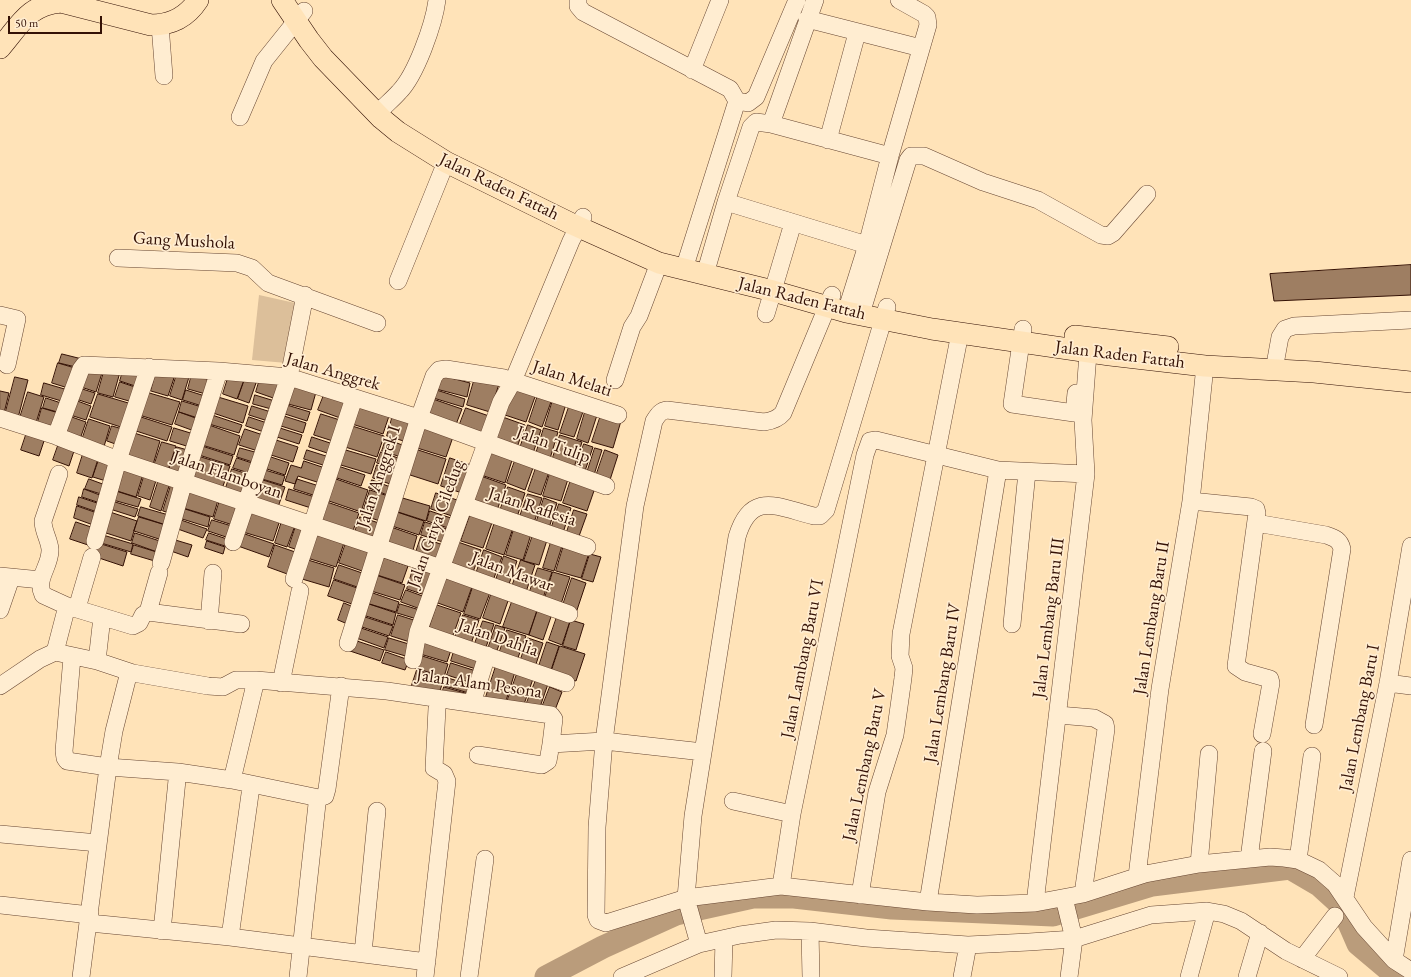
<!DOCTYPE html>
<style>
body{margin:0}
#map{position:relative;width:1411px;height:977px;overflow:hidden;background:#ffe3b8;font-family:"EB Garamond",serif}
canvas{display:block}
.scale{position:absolute;left:8px;top:16px;width:94px;height:18px;box-sizing:border-box;border:2px solid #341105;border-top:0;padding-left:5px;font-size:12px;line-height:14px;white-space:nowrap;color:#341105;-webkit-text-stroke:3px #ffedd1;paint-order:stroke}
</style>
<div id="map">
<canvas width="1411" height="977"></canvas>
<div class="scale">50 m</div>
</div>
<script>
const ctx = document.querySelector('canvas').getContext('2d');
ctx.lineJoin = 'round';
function paint(path, color) { ctx.fillStyle = color; ctx.fill(path, 'evenodd'); }
function stroke(path, color, width, dash) { ctx.strokeStyle = color; ctx.lineWidth = width; ctx.lineCap = dash ? 'butt' : 'round'; ctx.setLineDash(dash || []); ctx.stroke(path); }
function drawText(font, color, halo, rows, align = 'center') {
  ctx.font = font + ' "EB Garamond",serif'; ctx.lineWidth = 3.5; ctx.setLineDash([]); ctx.textBaseline = 'middle'; ctx.strokeStyle = halo; ctx.fillStyle = color; for (const [text, x, y, turn = 0] of rows) {
    ctx.save(); ctx.translate(x, y); ctx.rotate((+turn || 0) * Math.PI / 180); ctx.textAlign = isNaN(turn) ? turn : align; if (halo) ctx.strokeText(text, 0, 0); ctx.fillText(text, 0, 0); ctx.restore();
  }
}
const green = new Path2D(`
 M259 295 295 303 287 363 252 360Z`);
const river = new Path2D(`
 M546 977 603 947 676 914 753 897H794L892 908 1053 915 1152 885 1290 868 1319 885 1341 905 1358 944 1389 970 1406 977`);
const building = new Path2D(`
 M1411 265V295L1274 301 1270 274Z
 M62 354 82 359 80 368 59 363Z
 M58 363 75 368 68 388 52 383Z
 M87 368 102 373 96 392 81 387Z
 M105 368 120 372 113 397 98 393Z
 M124 368 147 369 141 388 120 381Z
 M156 373 174 378 168 396 151 391Z
 M177 374 189 377 182 400 170 396Z
 M192 374 213 381 209 395 188 389Z
 M229 375 244 380 237 399 223 394Z
 M440 375 470 383 467 397 436 389Z
 M15 377 28 380 18 418 5 415Z
 M245 379 256 383 249 403 238 399Z
 M260 379 284 381 279 400 256 392Z
 M474 381 499 384 490 412 467 405Z
 M120 382 141 389 136 403 115 397Z
 M44 383 68 390 65 402 41 395Z
 M293 386 316 392 311 410 288 404Z
 M514 386 536 394 526 422 505 415Z
 M76 387 95 393 91 404 73 398Z
 M433 389 465 399 463 407 430 397Z
 M186 390 208 397 205 407 183 400Z
 M0 391 9 393 4 413 0 411Z
 M28 392 44 397 35 426 19 421Z
 M146 392 180 402 172 425 139 415Z
 M98 394 135 405 127 429 90 417Z
 M255 395 278 402 275 410 253 404Z
 M324 395 349 403 343 419 318 410Z
 M538 395 552 399 542 427 529 422Z
 M218 397 248 406 243 423 213 413Z
 M46 398 64 404 61 413 43 408Z
 M430 398 462 409 455 427 423 417Z
 M72 399 91 406 86 420 67 414Z
 M553 400 566 404 558 430 545 426Z
 M182 401 205 408 201 419 179 412Z
 M356 402 390 413 383 434 349 423Z
 M570 404 584 409 574 437 560 433Z
 M287 405 310 412 307 421 285 414Z
 M252 406 274 413 271 422 249 415Z
 M42 408 62 414 58 428 38 422Z
 M466 408 489 416 482 438 458 429Z
 M586 409 598 412 588 443 577 439Z
 M179 412 201 420 197 432 175 424Z
 M321 414 343 421 336 442 314 435Z
 M66 415 86 422 79 442 60 435Z
 M212 415 242 425 239 433 209 424Z
 M393 415 413 421 407 442 387 436Z
 M601 415 621 421 613 448 592 442Z
 M138 416 172 427 167 441 133 430Z
 M284 416 306 423 303 433 281 426Z
 M500 416 525 425 516 450 492 442Z
 M249 417 270 424 267 433 246 426Z
 M89 419 110 426 103 450 81 443Z
 M421 424 454 434 446 457 414 447Z
 M209 425 240 436 234 455 202 445Z
 M349 425 384 436 377 457 342 446Z
 M528 425 541 430 532 456 519 451Z
 M112 426 126 430 121 446 107 441Z
 M174 428 197 435 193 448 170 441Z
 M280 428 302 435 299 444 277 437Z
 M544 428 558 432 549 462 535 457Z
 M28 429 46 435 39 456 21 450Z
 M245 429 266 436 261 452 239 445Z
 M134 433 160 441 152 468 125 459Z
 M560 435 582 442 573 471 551 464Z
 M312 437 333 444 330 454 309 447Z
 M386 439 405 446 401 457 382 451Z
 M276 440 298 447 293 462 271 455Z
 M162 442 176 446 167 473 153 469Z
 M59 443 75 448 69 466 53 460Z
 M584 444 593 447 584 474 575 471Z
 M202 446 233 456 230 465 199 455Z
 M177 447 191 451 182 478 168 473Z
 M240 448 262 454 259 464 237 457Z
 M339 448 376 459 371 474 334 463Z
 M412 448 446 459 438 484 404 473Z
 M595 448 602 450 593 478 586 476Z
 M489 449 513 457 505 483 481 475Z
 M307 450 329 457 326 466 304 459Z
 M605 450 618 455 609 483 595 479Z
 M84 451 99 456 92 478 77 473Z
 M381 452 401 459 398 470 377 463Z
 M198 456 230 466 222 489 191 478Z
 M100 457 113 461 106 481 93 477Z
 M271 457 289 463 285 475 267 469Z
 M237 458 258 465 255 475 233 468Z
 M450 458 474 466 465 494 441 486Z
 M516 458 534 465 525 490 507 483Z
 M304 461 325 468 320 483 298 476 295 484 285 481 291 465 301 468Z
 M122 464 144 471 136 497 114 490Z
 M377 465 397 472 393 485 373 478Z
 M537 465 550 469 541 495 528 491Z
 M338 466 365 475 361 486 334 477Z
 M232 469 254 476 246 498 225 491Z
 M146 470 158 474 150 500 138 496Z
 M265 470 285 476 282 485 262 479Z
 M551 470 569 476 561 501 543 496Z
 M478 475 506 485 496 513 468 503Z
 M160 476 171 480 161 511 150 507Z
 M572 477 596 485 587 511 563 503Z
 M333 478 368 490 361 512 326 500Z
 M89 479 108 486 104 495 85 489Z
 M173 479 183 482 173 514 163 511Z
 M297 479 319 486 316 496 294 489Z
 M263 480 285 487 277 510 256 502Z
 M372 480 393 488 390 496 369 488Z
 M508 487 525 493 516 520 499 514Z
 M189 488 219 497 213 517 183 508Z
 M84 489 105 497 103 504 82 497Z
 M289 489 315 497 311 508 286 500Z
 M370 490 391 497 383 522 362 515Z
 M116 491 141 499 138 507 113 500Z
 M436 493 460 501 455 517 431 509Z
 M528 494 542 498 533 526 518 522Z
 M79 497 103 505 100 513 77 505Z
 M221 497 243 504 236 526 214 519Z
 M399 497 430 506 426 521 395 511Z
 M544 498 557 503 548 531 535 527Z
 M112 501 138 509 135 517 110 509Z
 M324 501 359 513 352 534 317 522Z
 M559 504 571 508 562 536 550 533Z
 M77 506 100 514 96 526 74 518Z
 M141 507 172 516 169 526 138 516Z
 M182 508 210 517 208 527 179 518Z
 M251 508 281 517 273 541 243 532Z
 M472 510 494 517 483 548 461 541Z
 M574 510 587 514 578 539 566 535Z
 M394 511 424 521 419 535 389 525Z
 M430 511 454 519 451 529 427 521Z
 M110 512 137 521 131 541 103 532Z
 M139 517 169 526 165 541 134 531Z
 M360 517 382 524 375 542 354 535Z
 M283 518 296 523 287 547 275 543Z
 M178 519 207 529 203 538 175 528Z
 M496 519 514 525 504 555 486 549Z
 M212 520 235 527 232 539 208 531Z
 M76 522 97 529 91 546 70 539Z
 M425 522 450 530 446 543 421 535Z
 M297 523 306 526 298 550 289 547Z
 M388 526 417 536 412 554 382 544Z
 M515 526 532 531 523 560 506 555Z
 M313 530 345 540 336 567 304 557Z
 M534 532 548 537 539 565 524 561Z
 M135 533 163 542 160 553 132 543Z
 M209 533 230 540 228 547 206 540Z
 M242 533 274 544 269 557 238 546Z
 M103 535 133 544 131 552 101 543Z
 M421 537 443 545 437 563 415 555Z
 M172 539 192 545 188 557 168 550Z
 M552 539 563 543 554 571 543 568Z
 M347 540 373 549 365 572 339 563Z
 M207 541 225 547 223 554 205 548Z
 M455 541 481 550 472 575 446 566Z
 M98 543 127 552 123 566 93 556Z
 M134 545 160 553 158 562 131 554Z
 M275 545 298 553 290 575 268 567Z
 M564 545 589 553 581 578 556 571Z
 M484 550 502 557 492 583 475 577Z
 M590 554 601 557 593 582 582 579Z
 M379 556 408 566 402 583 374 574Z
 M504 556 517 561 508 587 495 583Z
 M308 560 334 568 329 587 302 579Z
 M521 560 535 565 525 595 511 590Z
 M339 565 365 574 360 588 334 579Z
 M414 566 436 573 428 596 407 589Z
 M538 568 552 572 542 601 528 597Z
 M553 572 570 577 560 607 544 601Z
 M373 574 405 585 400 600 368 590Z
 M445 574 473 584 463 612 435 602Z
 M572 578 586 583 576 613 562 608Z
 M334 580 360 589 355 605 328 596Z
 M474 584 491 590 480 619 464 614Z
 M406 590 428 598 423 610 401 602Z
 M367 591 399 602 396 612 363 602Z
 M492 592 509 598 500 624 483 618Z
 M513 599 538 607 529 635 503 627Z
 M363 602 396 613 393 625 360 614Z
 M344 603 356 608 350 625 338 620Z
 M400 604 423 611 420 620 397 613Z
 M437 605 461 613 451 641 428 632Z
 M539 607 553 611 543 640 529 635Z
 M558 614 571 618 562 645 549 640Z
 M359 615 393 626 389 636 356 625Z
 M398 615 420 622 413 643 391 636Z
 M463 615 479 620 470 647 454 641Z
 M571 620 584 624 576 650 563 646Z
 M483 621 494 624 484 653 473 649Z
 M496 625 505 628 495 656 487 652Z
 M355 626 388 637 384 648 351 636Z
 M507 630 526 636 516 663 498 657Z
 M389 638 412 645 409 657 385 650Z
 M528 638 543 643 534 670 519 665Z
 M351 639 384 650 380 661 347 650Z
 M424 639 452 647 447 662 420 654Z
 M547 642 559 646 550 673 538 669Z
 M560 646 585 654 576 681 551 673Z
 M455 648 483 657 479 670 451 661Z
 M386 652 409 660 405 670 382 663Z
 M419 655 448 664 444 677 415 668Z
 M451 663 479 672 475 684 447 675Z
 M496 666 515 672 505 704 486 697Z
 M417 670 444 678 438 697 411 688Z
 M517 674 533 679 523 707 507 702Z
 M448 678 474 686 472 694 445 686Z
 M536 680 548 684 539 710 526 705Z
 M444 687 472 695 442 694Z
 M550 687 562 692 553 715 541 710Z`);
const minor = new Path2D(`
 M578 0V6L583 12 730 89 737 101 684 269
 M807 19 921 48
 M160 25 164 76
 M692 70 720 0
 M737 101 748 103 756 97 797 0
 M377 114C384 106 392 100 399 92 416 75 434 24 437 0
 M240 117 264 61 304 11
 M771 124 815 0
 M828 140 857 33
 M726 202 867 245
 M118 258 237 263 252 268 268 283 377 323
 M708 264 726 202 751 127 756 122 771 124 890 156
 M398 281 446 162
 M832 295 783 413C778 419 772 421 764 422L667 410C660 411 658 415 654 421L635 506 604 741 597 827 596 915 598 920 606 923 686 898 781 886 928 902 977 905 1035 903 1083 894 1145 874 1199 864 1270 857 1284 858 1298 860 1319 870 1335 884 1364 927 1394 960 1411 971
 M864 304 908 160 911 156H924L983 182 1038 200 1101 235 1108 236 1113 233 1147 194
 M846 312 867 245 890 156 928 25 927 17 924 14 899 0
 M766 314 793 223
 M0 315 17 319 7 365
 M1023 329 1012 404 1074 413 1076 393
 M1276 359 1280 337 1285 329 1294 326 1411 320
 M615 380 632 327 639 316 659 263
 M0 418 56 436 118 460 450 571 569 614
 M56 436 81 369 84 365 219 371 289 377 419 418 606 486
 M59 474 43 521C43 531 49 539 50 549 51 566 35 578 43 595L67 606 133 626 139 623 143 615 148 612 241 624
 M1191 501 1251 507 1256 509 1257 513 1236 666 1245 672 1270 679 1271 683 1262 734
 M464 505 587 547
 M1256 523 1326 535C1335 538 1340 540 1342 549L1314 725
 M95 541 118 460 149 367
 M233 542 289 377 305 295
 M161 563 184 481 219 371
 M0 576 41 580
 M294 579 354 398
 M77 608 92 557
 M0 610 11 578
 M148 612 159 573
 M209 621 213 573
 M1012 624 1027 472
 M418 632 566 683
 M348 643 419 418 434 376 439 370 446 369 504 378 618 415
 M55 652 67 606
 M72 657 64 751 65 758 67 761 108 767 178 772 232 780 319 798 325 796 327 789 341 686
 M413 660 418 632 501 402 513 381 571 241 583 217
 M97 661 102 617
 M256 680 387 691 551 715 554 719 551 744 604 741 703 752
 M281 683 300 591
 M1388 683 1411 686
 M0 686 40 659 55 652 97 661 133 673 208 686 223 687 236 680H256L232 780
 M474 697 487 655
 M1058 715 1094 718 1105 724 1106 729 1083 894
 M478 755 542 765 548 761 551 744
 M108 767 114 731 129 672
 M733 801 792 814
 M0 834 98 843
 M1249 859 1263 751
 M1298 860 1312 756
 M1199 864 1209 754
 M1137 876 1160 689 1191 501 1205 366
 M781 886 792 814 865 455 870 441 876 440 998 470 1086 474
 M860 895 877 792 895 735 903 678 904 668 900 656 901 634 960 333
 M1345 897 1388 683 1411 546
 M1064 898 1074 939 1069 977
 M928 902 998 470
 M1035 903 1086 474 1083 420 1089 340
 M0 905 90 915
 M90 923 230 937 427 962
 M162 931 177 780
 M810 931 811 977
 M230 937 250 794
 M699 944 686 898 693 816 737 537C751 490 777 507 814 516H820L826 510 887 307
 M363 953 377 811
 M1302 959 1335 916
 M1394 960 1411 860
 M81 977 107 775
 M298 977 317 804
 M425 977 447 781 444 774 434 768 437 708
 M469 977 485 859
 M622 977 699 944 740 935 776 930 810 931 866 938 968 945 1029 942 1074 939 1151 915 1207 911 1224 914 1241 921 1286 951 1339 977
 M723 977 724 939
 M962 977 968 945
 M1189 977 1207 911
 M1247 977 1260 933`);
const major = new Path2D(`
 M282 0 309 40 323 58 381 118 398 132 446 162 572 224 659 263 773 291 846 312 932 329 1110 355 1205 366 1314 372 1411 382
 M0 48C20 25 28 5 61 2L151 25C172 25 187 17 198 0
 M1075 336 1168 347`);
const streetNames = [
 ["Jalan Raden Fattah",499,187,26],
 ["Gang Mushola",184,241,3],
 ["Jalan Raden Fattah",802,299,14],
 ["Jalan Raden Fattah",1120,355,7],
 ["Jalan Anggrek",333,372,16],
 ["Jalan Melati",572,379,18],
 ["Jalan Tulip",553,445,20],
 ["Jalan Flamboyan",227,475,19],
 ["Jalan Anggrek I",379,477,-72],
 ["Jalan Raflesia",532,507,18],
 ["Jalan Griya Ciledug",436,524,-70],
 ["Jalan Mawar",512,572,20],
 ["Jalan Lembang Baru III",1049,618,-83],
 ["Jalan Lembang Baru II",1152,618,-81],
 ["Jalan Dahlia",498,638,19],
 ["Jalan Lambang Baru VI",803,659,-79],
 ["Jalan Lembang Baru IV",943,683,-81],
 ["Jalan Alam Pesona",479,684,8],
 ["Jalan Lembang Baru I",1360,718,-79],
 ["Jalan Lembang Baru V",865,765,-78]
];
paint(green, '#dcbf9a');
stroke(river, '#ba9c7b', 23);
paint(building, '#9e7e62');
stroke(building, '#341105', 1);
stroke(minor, '#674632', 18);
stroke(major, '#341105', 22);
stroke(minor, '#ffedd1', 17);
stroke(major, '#ffe3b8', 21);
drawText('18px', '#341105', '#ffedd1', streetNames);
</script>
